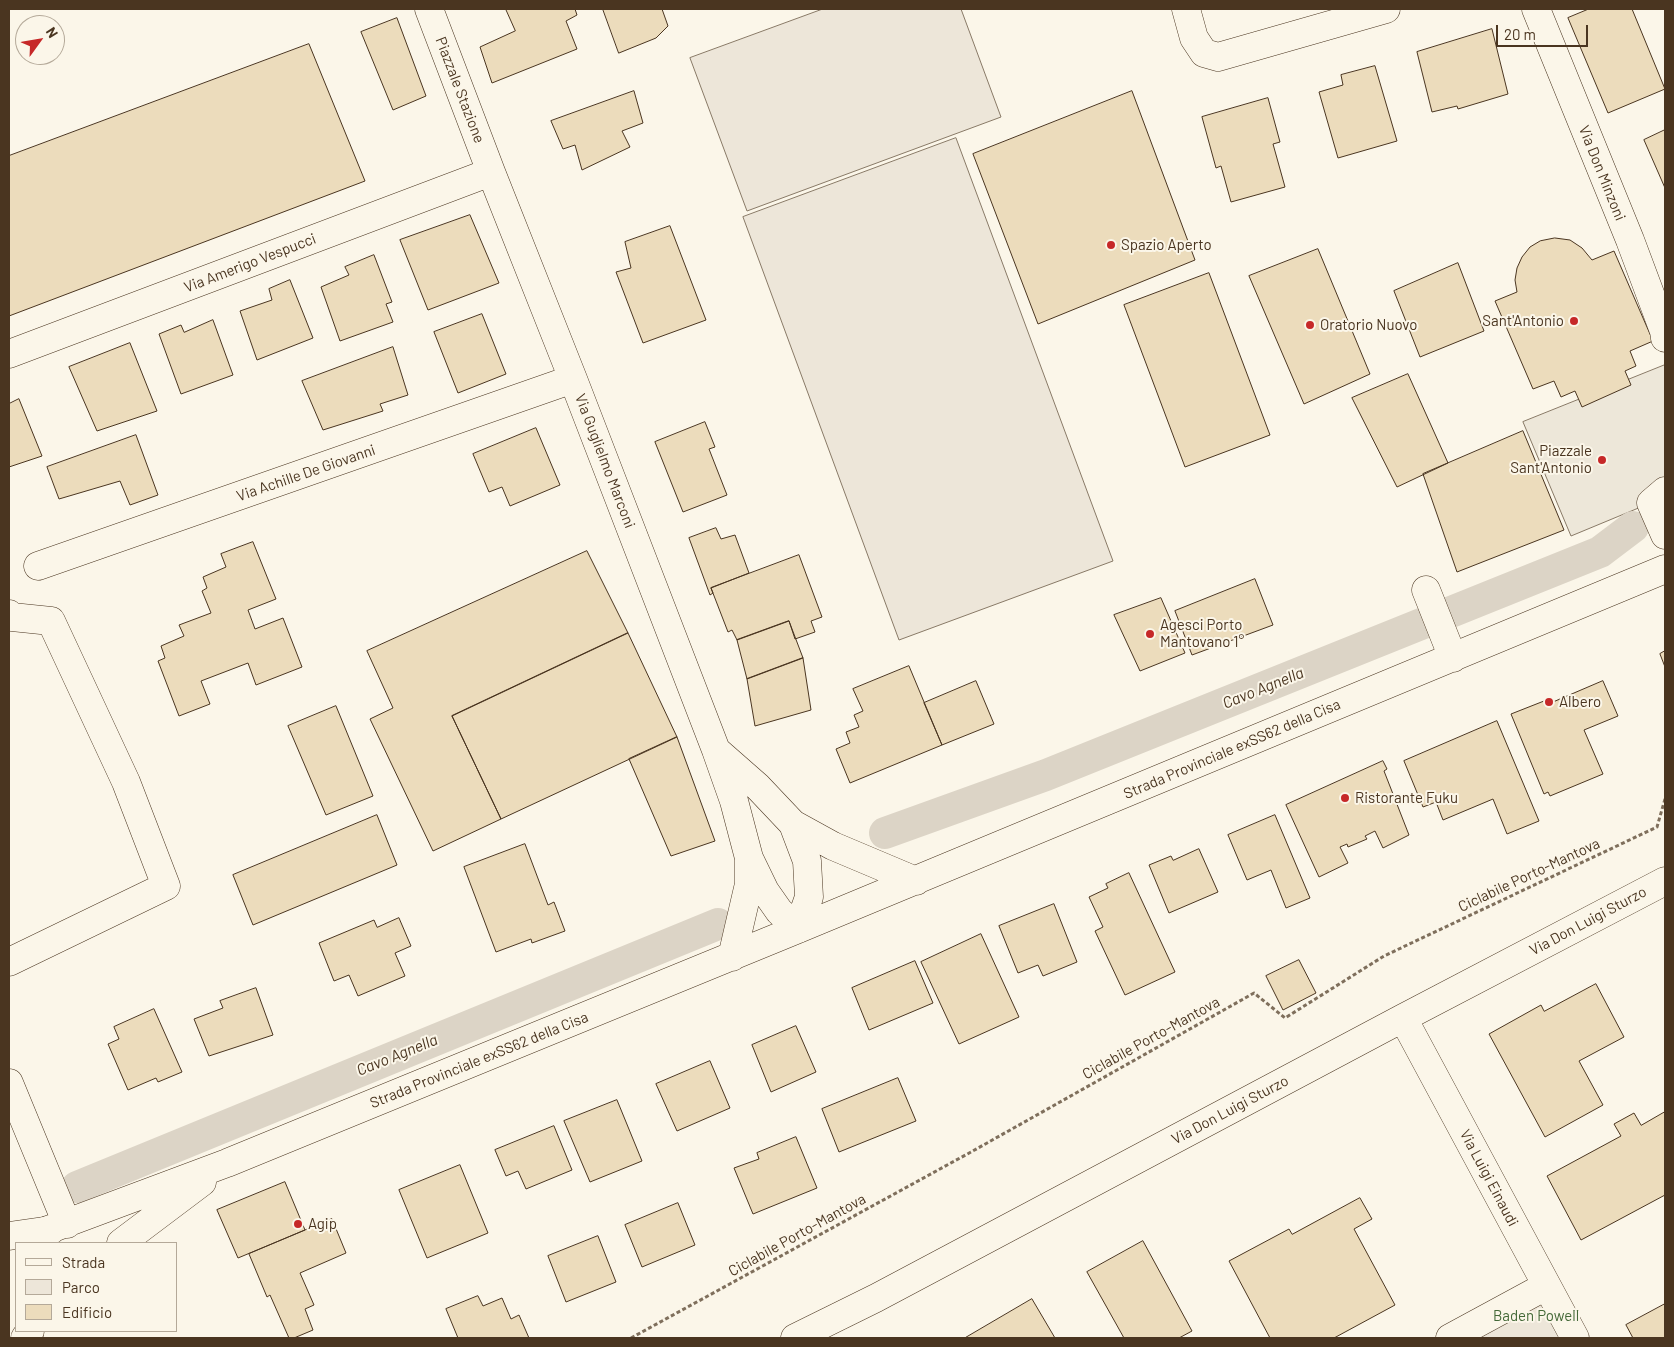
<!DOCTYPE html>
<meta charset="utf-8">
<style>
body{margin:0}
#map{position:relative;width:1674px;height:1347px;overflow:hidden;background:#fbf6e9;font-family:Barlow,sans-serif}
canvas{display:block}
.frame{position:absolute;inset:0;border:10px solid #4a3520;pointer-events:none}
.legend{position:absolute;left:15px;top:1242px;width:162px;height:90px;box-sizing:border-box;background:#fbf6e9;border:1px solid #b4a999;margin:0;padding:6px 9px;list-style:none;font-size:15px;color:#4a3520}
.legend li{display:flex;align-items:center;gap:10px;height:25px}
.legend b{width:25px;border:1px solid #b4a999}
.north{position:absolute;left:15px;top:15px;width:50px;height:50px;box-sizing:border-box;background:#fbf6e9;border:1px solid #b4a999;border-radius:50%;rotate:58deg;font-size:14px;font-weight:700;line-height:20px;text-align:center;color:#4a3520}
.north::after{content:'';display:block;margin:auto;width:18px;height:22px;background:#c62828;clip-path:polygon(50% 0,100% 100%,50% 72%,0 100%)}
.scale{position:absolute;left:1496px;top:25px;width:92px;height:22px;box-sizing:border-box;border:2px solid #4a3520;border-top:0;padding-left:6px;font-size:15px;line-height:18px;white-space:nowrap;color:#4a3520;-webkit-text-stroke:4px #fbf6e9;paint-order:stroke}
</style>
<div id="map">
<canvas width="1674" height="1347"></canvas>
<div class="frame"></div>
<ul class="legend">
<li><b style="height:6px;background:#fbf6e9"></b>Strada</li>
<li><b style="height:14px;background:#ede6d9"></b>Parco</li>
<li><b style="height:14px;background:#ecdcbc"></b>Edificio</li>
</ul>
<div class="north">N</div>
<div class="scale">20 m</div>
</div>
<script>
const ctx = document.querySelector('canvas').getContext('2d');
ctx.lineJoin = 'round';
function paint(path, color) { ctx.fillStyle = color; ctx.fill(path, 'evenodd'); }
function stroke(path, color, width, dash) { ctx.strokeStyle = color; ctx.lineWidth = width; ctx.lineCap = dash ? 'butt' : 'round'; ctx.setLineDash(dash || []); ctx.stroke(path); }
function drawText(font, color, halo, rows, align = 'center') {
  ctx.font = font + ' Barlow,sans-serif'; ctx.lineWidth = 4; ctx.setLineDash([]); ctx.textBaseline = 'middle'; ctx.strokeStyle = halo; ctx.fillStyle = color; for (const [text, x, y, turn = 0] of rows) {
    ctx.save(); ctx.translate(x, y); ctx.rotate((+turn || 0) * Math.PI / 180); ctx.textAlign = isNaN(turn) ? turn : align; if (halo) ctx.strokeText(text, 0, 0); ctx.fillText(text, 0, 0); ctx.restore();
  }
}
const green = new Path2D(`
 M823 9H961L1001 117 747 211 690 58Z
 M956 138 1113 561 899 640 743 217Z
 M1546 1286 1575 1338H1450Z`);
const parking = new Path2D(`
 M1665 365V497L1571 536 1523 422Z`);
const canal = new Path2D(`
 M885 833 1046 775 1600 552 1633 527
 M77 1187 718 924`);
const building = new Path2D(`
 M506 9H575L577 15 566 21 577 49 492 83 480 47 515 31Z
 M603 9H662L668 26 656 38 619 53Z
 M1589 9H1632L1665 89 1608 113 1568 18Z
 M397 18 426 96 393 110 361 32Z
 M1492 29 1508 94 1458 109 1457 106 1432 112 1417 52Z
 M309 44 365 181 9 316V156Z
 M1375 66 1397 141 1338 158 1319 92 1343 85 1341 75Z
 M634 91 643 123 622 131 630 147 582 170 575 145 563 149 551 121Z
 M1132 91 1195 260 1038 324 973 154Z
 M1268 98 1280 142 1273 144 1285 187 1231 202 1221 166 1216 168 1202 117Z
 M1665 130V188L1644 140Z
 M470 215 499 283 428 310 400 240Z
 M670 226 706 320 643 343 616 272 631 268 625 242Z
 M1555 238 1570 240 1582 248 1592 260 1614 251 1653 341 1630 351 1636 366 1625 371 1631 385 1582 407 1575 391 1561 397 1554 381 1533 389 1495 301 1517 292 1515 280 1517 268 1522 257 1530 247 1540 241Z
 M1318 249 1370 374 1304 404 1249 276Z
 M374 255 392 302 386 304 393 322 340 341 321 287 349 275 345 267Z
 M1458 263 1484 331 1420 357 1394 291Z
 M1209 273 1270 435 1185 467 1124 305Z
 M290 280 313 338 257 360 240 311 272 300 269 289Z
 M482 314 506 374 458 393 434 332Z
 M213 320 233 375 181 394 159 334 181 325 184 332Z
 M130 343 157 411 97 431 69 367Z
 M393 347 408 395 380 404 383 411 323 430 302 381Z
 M1408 374 1448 463 1397 487 1352 398Z
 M19 399 42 456 9 467V404Z
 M705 422 715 447 709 449 727 495 683 512 655 442Z
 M536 428 560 485 510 506 502 487 489 492 473 454Z
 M1523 431 1564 530 1457 572 1423 474Z
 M136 435 158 495 130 505 120 481 59 499 47 467Z
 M716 528 721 539 735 535 749 573 711 588 713 593 710 595 689 538Z
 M253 542 276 599 248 610 255 629 283 618 302 667 256 685 248 663 201 681 210 704 179 716 158 661 165 658 161 646 184 636 179 625 211 613 202 591 207 588 203 577 226 567 221 554Z
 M587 551 628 633 452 716 501 819 433 851 370 719 393 708 367 651Z
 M799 555 822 617 811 621 815 632 795 639 789 621 737 640 732 630 728 632 711 588Z
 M1255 579 1273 625 1192 655 1175 611Z
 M1161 598 1185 653 1140 671 1114 615Z
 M789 621 803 658 747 679 737 640Z
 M628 633 677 737 501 819 452 716Z
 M1665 651V667L1660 654Z
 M803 658 811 710 755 726 747 679Z
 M909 666 942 745 850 783 836 749 850 743 846 732 859 727 854 715 863 711 853 689Z
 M976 681 994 724 942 745 924 703Z
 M1603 681 1618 716 1584 730 1603 774 1550 796 1548 792 1544 794 1511 714 1544 701 1545 705Z
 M336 706 373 796 326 815 288 726Z
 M1497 721 1539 821 1507 834 1493 799 1443 820 1436 802 1423 807 1404 761Z
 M677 737 715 841 671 856 629 759Z
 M1383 761 1387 769 1384 771 1409 835 1383 848 1375 831 1365 836 1367 839 1348 847 1347 844 1340 847 1348 863 1319 877 1286 805Z
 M377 815 397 865 253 925 233 875Z
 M1275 815 1310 898 1286 908 1271 870 1247 880 1228 835Z
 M525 844 548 905 554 902 565 931 532 943 531 939 496 952 464 867Z
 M1199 849 1218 892 1169 913 1149 865 1171 856 1173 860Z
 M1129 873 1175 972 1125 995 1095 931 1103 927 1089 897 1108 888 1106 884Z
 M1054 904 1077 962 1043 976 1038 965 1018 973 999 926Z
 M399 918 411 946 395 953 405 976 358 996 349 975 334 981 319 943 374 920 377 927Z
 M981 934 1019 1017 959 1044 921 962Z
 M1299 960 1316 993 1283 1010 1266 976Z
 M915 961 933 1003 869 1030 852 988Z
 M1596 984 1624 1037 1579 1061 1603 1105 1545 1137 1489 1034 1541 1005 1544 1011Z
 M256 988 273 1035 209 1056 194 1019 223 1008 220 1001Z
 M154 1009 182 1072 158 1082 156 1078 128 1090 108 1044 119 1039 114 1027Z
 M796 1026 816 1072 771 1092 752 1045Z
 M710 1061 730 1108 677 1131 656 1084Z
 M898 1078 916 1121 839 1152 822 1109Z
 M617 1100 642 1161 590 1182 564 1121Z
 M1665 1112V1195L1581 1240 1547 1176 1621 1136 1614 1124 1634 1113 1641 1125Z
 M554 1126 572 1170 526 1189 518 1171 506 1176 495 1150Z
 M796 1137 817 1188 753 1214 734 1168 759 1159 757 1153Z
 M460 1165 488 1233 427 1258 399 1190Z
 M285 1182 305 1230 238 1258 217 1210Z
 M1360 1198 1372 1219 1354 1229 1395 1305 1334 1338H1270L1229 1261 1289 1229 1292 1234Z
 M678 1203 695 1245 642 1267 625 1225Z
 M332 1219 346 1253 300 1273 314 1305 305 1309 313 1330 294 1338H289L270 1295 267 1297 249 1254Z
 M598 1236 616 1282 566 1302 548 1256Z
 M1143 1241 1192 1331 1179 1338H1124L1087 1272Z
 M478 1296 483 1306 502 1298 511 1319 519 1315 529 1338H458L446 1309Z
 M1032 1299 1055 1338H965Z
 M1665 1304V1338H1633L1626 1325Z`);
const path = new Path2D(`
 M631 1338 971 1152 1254 993 1285 1018 1384 956 1657 827 1665 799`);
const minor = new Path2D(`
 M429 9 491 172 573 379 716 750 734 801 749 858 765 891 779 911 798 929
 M1186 9 1194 38 1204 53 1218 57 1386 9
 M1536 9 1630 240 1664 331 1665 338
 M9 354 491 172
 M1665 491 1651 503 1665 535
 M38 566 573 379
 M1426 590 1453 658
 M9 614 12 617 51 621 126 782 166 886 9 962
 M717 751 758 787 793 824 833 846 916 881
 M793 824 807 861 809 897 798 929
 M732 957 749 884V860
 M1403 1018 1575 1338
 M9 1083 67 1224
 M29 1237 227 1163 798 929 1665 569
 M121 1243 202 1182
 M795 1338 876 1298 1403 1018 1665 881
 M1450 1338 1546 1286`);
const highway = new Path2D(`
 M9 1236 51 1230
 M25 1338 30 1331`);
const markers = [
 [1111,245,5,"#c62828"],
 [1574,321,5,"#c62828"],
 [1310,325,5,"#c62828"],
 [1602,460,5,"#c62828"],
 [1150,634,5,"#c62828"],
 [1549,702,5,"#c62828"],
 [1345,798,5,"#c62828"],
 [298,1224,5,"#c62828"]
];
const streetNames = [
 ["Piazzale Stazione",460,90,69],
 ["Via Don Minzoni",1602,173,68],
 ["Via Amerigo Vespucci",250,263,-21],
 ["Via Guglielmo Marconi",605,461,69],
 ["Via Achille De Giovanni",306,473,-19],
 ["Strada Provinciale exSS62 della Cisa",1232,749,-23],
 ["Ciclabile Porto-Mantova",1529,875,-25],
 ["Via Don Luigi Sturzo",1588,921,-28],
 ["Ciclabile Porto-Mantova",1151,1038,-29],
 ["Strada Provinciale exSS62 della Cisa",479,1060,-22],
 ["Via Don Luigi Sturzo",1230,1110,-28],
 ["Via Luigi Einaudi",1489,1178,62],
 ["Ciclabile Porto-Mantova",797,1235,-29]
];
const poiNames = [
 ["Spazio Aperto",1121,245],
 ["Sant'Antonio",1564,321,"right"],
 ["Oratorio Nuovo",1320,325],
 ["Piazzale",1592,451,"right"],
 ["Sant'Antonio",1592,468,"right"],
 ["Agesci Porto",1160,625],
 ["Mantovano 1°",1160,642],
 ["Albero",1559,702],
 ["Ristorante Fuku",1355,798],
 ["Agip",308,1224]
];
const parkNames = [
 ["Baden Powell",1536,1316]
];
const waterNames = [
 ["Cavo Agnella",1263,688,-22],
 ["Cavo Agnella",397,1055,-22]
];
paint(green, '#ede6d9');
stroke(green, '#887966', 1);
paint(parking, '#ede7d9');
stroke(parking, '#887966', 1);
stroke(canal, '#dcd4c6', 32);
paint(building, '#ecdcbc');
stroke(building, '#4a3520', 1);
stroke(minor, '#4a3520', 29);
stroke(highway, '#4a3520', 29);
stroke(path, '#7f6f5c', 3, [4, 2.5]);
stroke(minor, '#fbf6e9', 28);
stroke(highway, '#fbf6e9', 28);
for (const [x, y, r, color] of markers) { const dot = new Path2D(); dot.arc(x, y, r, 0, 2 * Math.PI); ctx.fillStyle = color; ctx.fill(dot); stroke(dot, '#fbf6e9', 2); }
drawText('15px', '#4a3520', '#fbf6e9', streetNames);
drawText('15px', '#4a3520', '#fbf6e9', poiNames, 'left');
drawText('15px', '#436837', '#fbf6e9', parkNames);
drawText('italic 16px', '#4a3520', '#fbf6e9', waterNames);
</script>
